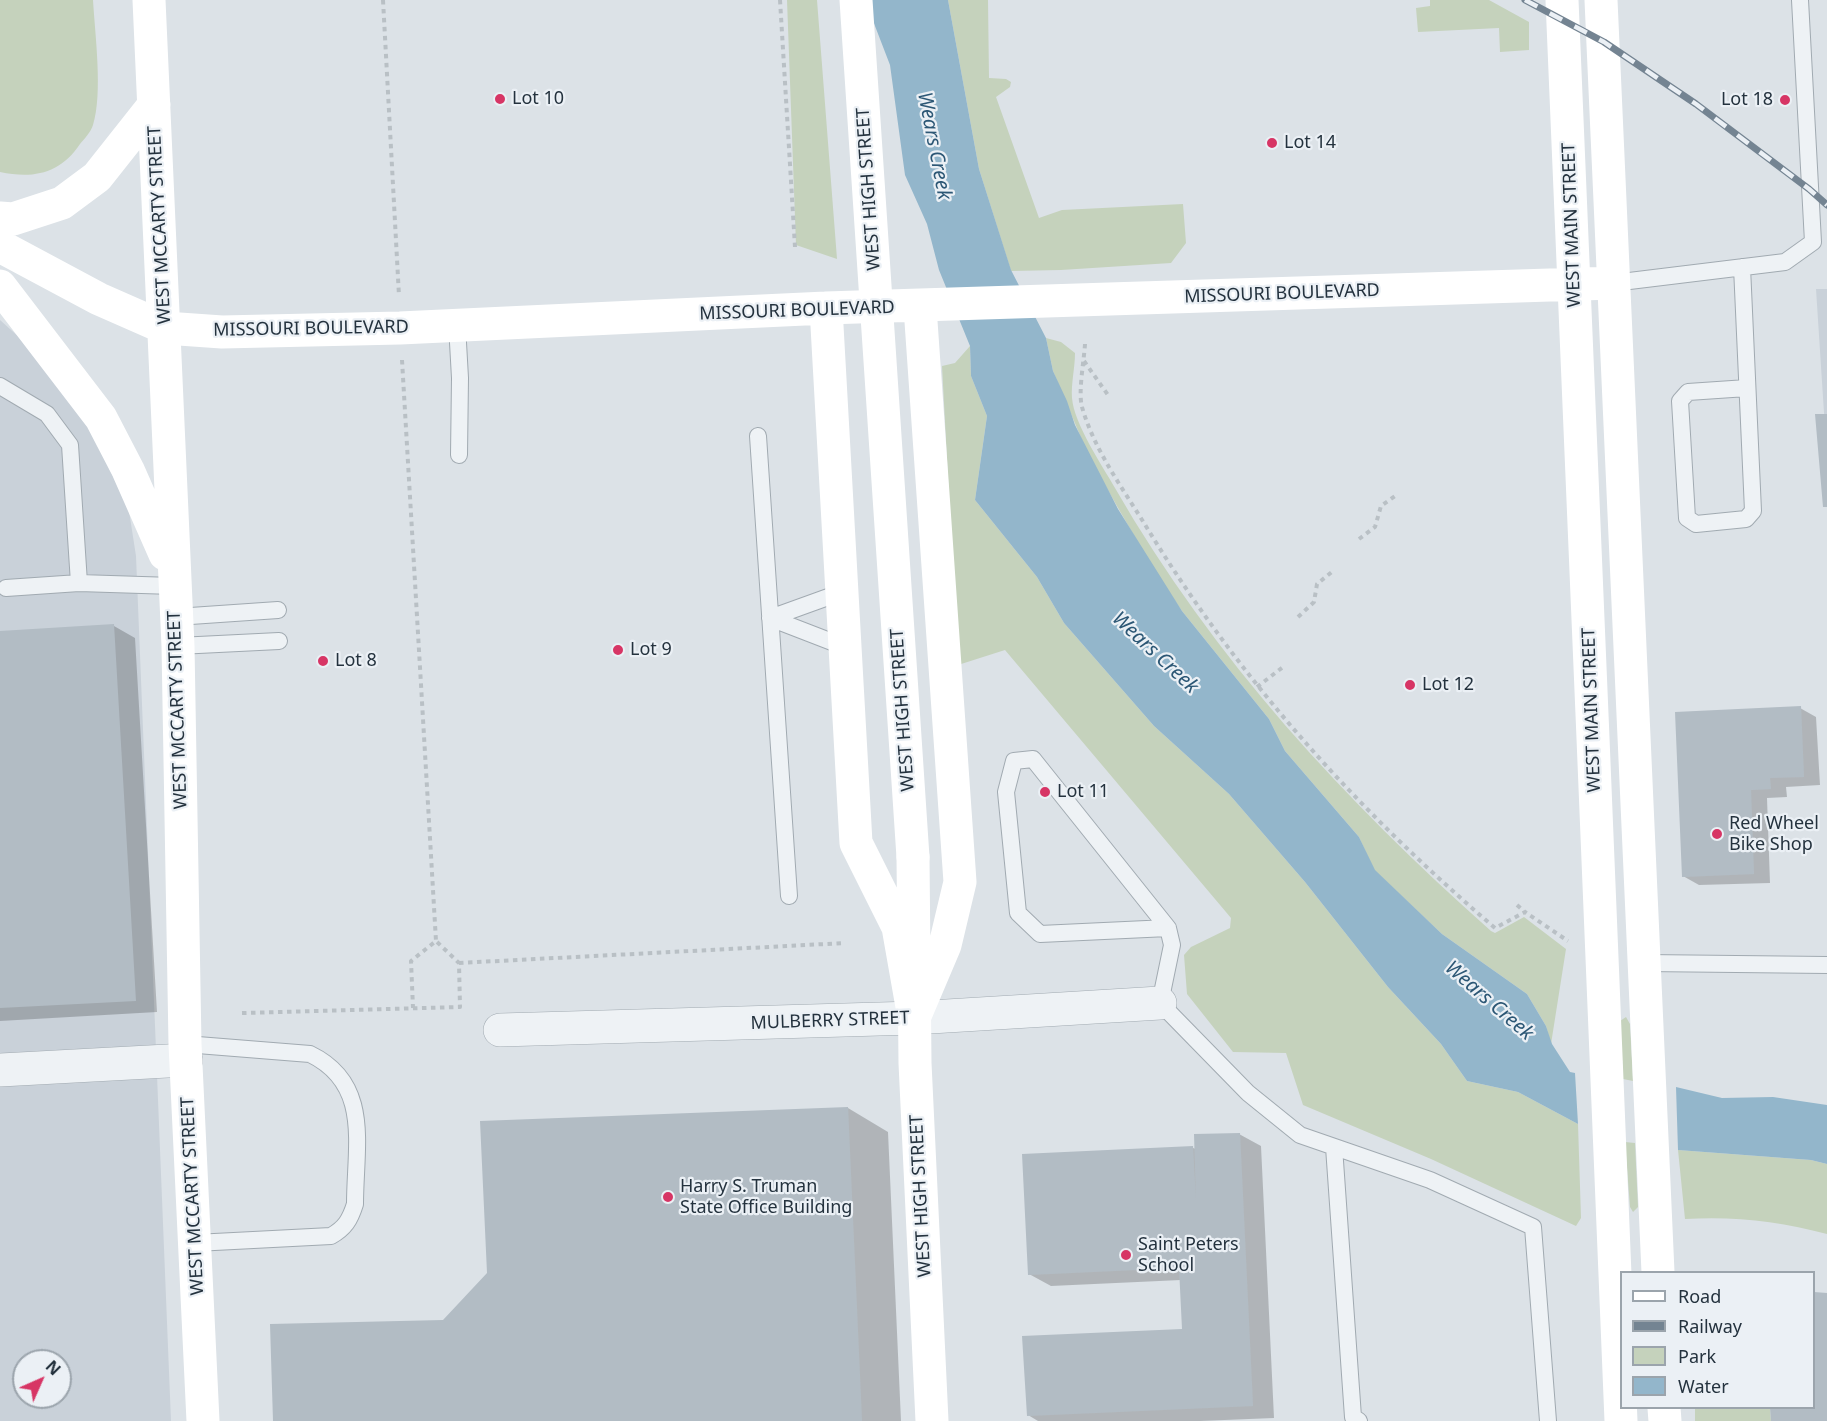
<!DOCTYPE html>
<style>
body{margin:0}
#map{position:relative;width:1827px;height:1421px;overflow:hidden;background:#dce2e7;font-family:"Noto Sans",sans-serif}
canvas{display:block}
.legend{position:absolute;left:1620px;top:1271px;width:195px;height:138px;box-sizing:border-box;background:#ebf0f5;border:2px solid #9ba4ac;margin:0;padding:8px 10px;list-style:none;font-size:18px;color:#24323e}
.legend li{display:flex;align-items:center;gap:12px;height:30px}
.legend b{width:30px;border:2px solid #9ba4ac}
.north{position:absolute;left:12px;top:1349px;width:60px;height:60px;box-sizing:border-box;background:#ebf0f5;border:2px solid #9ba4ac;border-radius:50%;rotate:45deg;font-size:16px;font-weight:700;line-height:24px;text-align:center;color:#24323e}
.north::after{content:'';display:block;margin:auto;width:21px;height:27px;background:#d73565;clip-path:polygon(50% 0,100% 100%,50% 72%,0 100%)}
</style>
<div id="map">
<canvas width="1827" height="1421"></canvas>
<ul class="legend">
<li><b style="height:8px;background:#fff"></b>Road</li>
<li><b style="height:8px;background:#748492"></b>Railway</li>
<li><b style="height:16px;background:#c5d2bc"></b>Park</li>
<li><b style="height:16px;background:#93b6cb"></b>Water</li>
</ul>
<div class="north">N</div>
</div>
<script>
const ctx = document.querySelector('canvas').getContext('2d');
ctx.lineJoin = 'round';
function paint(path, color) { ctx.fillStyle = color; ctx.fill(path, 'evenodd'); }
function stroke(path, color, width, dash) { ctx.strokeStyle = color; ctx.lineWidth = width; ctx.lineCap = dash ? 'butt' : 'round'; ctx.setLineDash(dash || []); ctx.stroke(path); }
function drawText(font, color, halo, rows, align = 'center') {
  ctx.font = font + ' "Noto Sans",sans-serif'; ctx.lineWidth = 4.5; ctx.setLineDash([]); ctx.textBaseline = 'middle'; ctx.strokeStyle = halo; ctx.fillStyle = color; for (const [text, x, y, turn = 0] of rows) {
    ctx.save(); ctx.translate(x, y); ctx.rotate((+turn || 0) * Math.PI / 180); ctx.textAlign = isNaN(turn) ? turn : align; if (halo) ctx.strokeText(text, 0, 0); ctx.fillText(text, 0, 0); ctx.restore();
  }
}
const built = new Path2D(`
 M1816 289H1827V459Z
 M0 320 42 358 81 407 129 511 136 556 171 1421H0ZM24 1361H60V1397H24Z`);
const green = new Path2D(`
 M0 0H93C95 35 103 93 93 125 91 132 84 139 80 144 60 174 33 179 0 172Z
 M787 0H817L837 259 796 245Z
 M948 0H988L989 78 1006 79 1011 82 1010 87 996 97 1039 218 1062 210 1183 204 1186 243 1171 263 1061 270 1011 271 979 169Z
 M1430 0H1489L1529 22V50L1500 52 1499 28 1418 32 1416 8 1430 6Z
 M1046 338 1061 342 1075 353C1075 368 1071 383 1072 398 1074 424 1102 465 1115 488 1214 660 1344 800 1491 931L1495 933 1524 917 1566 949 1551 1044 1546 1026 1527 994 1442 934 1374 870 1359 837 1285 751 1269 719 1182 611 1152 567 1090 459 1053 371Z
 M970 346 971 376 987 416 975 500 1037 577 1064 623 1154 726 1229 794 1305 882 1388 987 1441 1044 1467 1081 1518 1092 1578 1124 1581 1218 1576 1226 1431 1159 1303 1105 1286 1053 1233 1052 1187 994 1184 955 1191 947 1230 928 1231 918 1005 650 958 665 942 366 955 363Z
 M1626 1017 1630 1024 1633 1081 1623 1079 1620 1021Z
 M1625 1142 1635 1143 1638 1207 1633 1212 1630 1207Z
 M1678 1150 1811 1160 1827 1164V1234C1780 1221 1733 1216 1685 1219Z
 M1695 1408H1770L1771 1421H1695Z`);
const water = new Path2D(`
 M865 0H948L979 169 1011 270 1046 338 1053 371 1067 401 1075 425 1118 509 1182 611 1269 719 1285 751 1359 837 1375 870 1442 934 1527 994 1546 1026 1552 1044 1570 1072 1575 1073 1578 1124 1518 1092 1467 1081 1441 1044 1388 987 1305 882 1229 794 1154 726 1064 623 1037 577 975 500 987 416 971 376 970 346 939 270 927 224 905 175 890 65Z
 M1676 1087 1722 1098 1773 1097 1827 1105V1164L1811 1160 1678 1150Z`);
const shadow = new Path2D(`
 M114 626 135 638 157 1012 0 1021V632Z
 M1800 708 1816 717 1820 785 1786 787 1787 797 1767 798 1770 883 1699 885 1683 876Z
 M848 1108 888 1132 901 1421H274L444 1322Z
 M1239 1134 1261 1146 1274 1418 1200 1421H1038L1028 1415 1183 1330 1181 1280 1051 1286 1029 1274 1193 1148 1196 1149Z
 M1814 1294 1827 1295V1421H1772V1408H1814Z`);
const building = new Path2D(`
 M1815 414H1827V507H1823Z
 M114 624 136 1001 0 1008V631Z
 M1801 706 1804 777 1770 778 1771 789 1751 790 1754 874 1682 877 1675 712Z
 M848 1107 862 1421H273L270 1324 443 1320 487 1273 480 1121Z
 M1240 1133 1253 1406 1027 1416 1022 1336 1182 1329 1179 1268 1028 1275 1022 1154 1193 1146 1196 1201 1194 1134Z
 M1814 1292 1827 1293V1421H1771L1770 1408H1814Z`);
const path = new Path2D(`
 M383 0 399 296
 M780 0 795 247
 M1085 344C1084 361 1078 392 1082 407 1094 449 1121 486 1144 523 1240 681 1355 808 1495 928L1525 912 1568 941
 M402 360 436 941
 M1084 361 1108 395
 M1359 539 1375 527 1381 506 1395 496
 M1298 617 1314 602 1317 584 1333 571
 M1257 687 1283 667
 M1517 905 1525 912
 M459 963 845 943
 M242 1013 460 1007 459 963 436 941 411 961 413 1008`);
const lane = new Path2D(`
 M1742 267 1753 511 1746 519 1696 524 1687 518 1680 401 1688 392 1747 388
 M1613 283 1785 262 1813 242 1800 0
 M457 325 460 378 459 455
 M0 386 47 414 70 445 79 583
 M758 436 789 896
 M6 588 79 583 173 586
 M176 617 278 610
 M770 618 845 647
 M770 618 842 592
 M178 646 279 641
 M1168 928 1040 934 1018 913 1006 792 1014 761 1033 759 1168 928 1172 945 1160 1003 1248 1093 1300 1135 1430 1180 1533 1227 1548 1421
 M1645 963 1827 965
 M185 1044 310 1054C372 1084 355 1146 355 1204 350 1220 345 1228 331 1236L195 1243
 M1334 1147 1353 1417 1359 1421`);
const street = new Path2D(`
 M500 1030 914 1018 1160 1003
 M0 1070 186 1060`);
const secondary = new Path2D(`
 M149 0 178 646 185 1044 203 1421
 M1562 0C1584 474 1600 947 1621 1421
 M1601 0 1658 1272
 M0 218 13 219 62 203 97 177 154 105
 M0 246 99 299 165 328 222 332 400 328 826 308 1613 283
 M0 286 101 418 128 470 165 554
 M826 308 856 843 898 927 914 1018
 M913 857 915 1063 932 1421
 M914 1018 945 945 960 882 920 307
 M1664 1408 1665 1421`);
const rail = new Path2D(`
 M1525 0 1604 42 1696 104 1809 189 1827 205`);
const secondaryBridge = new Path2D(`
 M856 0 913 857`);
const markers = [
 [500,99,6,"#d73565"],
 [1785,100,6,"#d73565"],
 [1272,143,6,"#d73565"],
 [618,650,6,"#d73565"],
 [323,661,6,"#d73565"],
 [1410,685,6,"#d73565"],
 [1045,792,6,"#d73565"],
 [1717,834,6,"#d73565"],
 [668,1197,6,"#d73565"],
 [1126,1255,6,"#d73565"]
];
const poiNames = [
 ["Lot 10",512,99],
 ["Lot 18",1773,100,"right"],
 ["Lot 14",1284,143],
 ["Lot 9",630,650],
 ["Lot 8",335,661],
 ["Lot 12",1422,685],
 ["Lot 11",1057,792],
 ["Red Wheel",1729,824],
 ["Bike Shop",1729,845],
 ["Harry S. Truman",680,1187],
 ["State Office Building",680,1208],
 ["Saint Peters",1138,1245],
 ["School",1138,1266]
];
const streetNames = [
 ["WEST HIGH STREET",869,189,-94],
 ["WEST MCCARTY STREET",160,225,-93],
 ["WEST MAIN STREET",1572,225,-92],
 ["MISSOURI BOULEVARD",1282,294,-2],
 ["MISSOURI BOULEVARD",797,311,-2],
 ["MISSOURI BOULEVARD",311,329,-1],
 ["WEST MCCARTY STREET",178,710,-92],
 ["WEST HIGH STREET",903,710,-94],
 ["WEST MAIN STREET",1592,710,-92],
 ["MULBERRY STREET",830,1021,-2],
 ["WEST MCCARTY STREET",193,1196,-93],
 ["WEST HIGH STREET",921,1196,-93]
];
const waterNames = [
 ["Wears Creek",934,146,79],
 ["Wears Creek",1155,653,43],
 ["Wears Creek",1489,1001,41]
];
paint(built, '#c9d1d9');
paint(green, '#c5d2bc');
paint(water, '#93b6cb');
paint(shadow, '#0003');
paint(building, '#b2bcc4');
stroke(lane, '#a1aab1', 18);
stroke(street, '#a1aab1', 34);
stroke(path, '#b9c0c5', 4, [4.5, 4.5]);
stroke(lane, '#eef2f5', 16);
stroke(street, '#eef2f5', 33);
stroke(secondary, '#fff', 33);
stroke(rail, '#748492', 7);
stroke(rail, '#ebf0f5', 4.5, [14]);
stroke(secondaryBridge, '#fff', 33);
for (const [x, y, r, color] of markers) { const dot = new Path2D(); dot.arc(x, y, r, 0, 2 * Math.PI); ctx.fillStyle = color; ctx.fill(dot); stroke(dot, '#ebf0f5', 2); }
drawText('18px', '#24323e', '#ebf0f5', poiNames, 'left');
drawText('18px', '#24323e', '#ebf0f5', streetNames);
drawText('italic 20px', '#2c5775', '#ebf0f5', waterNames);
</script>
